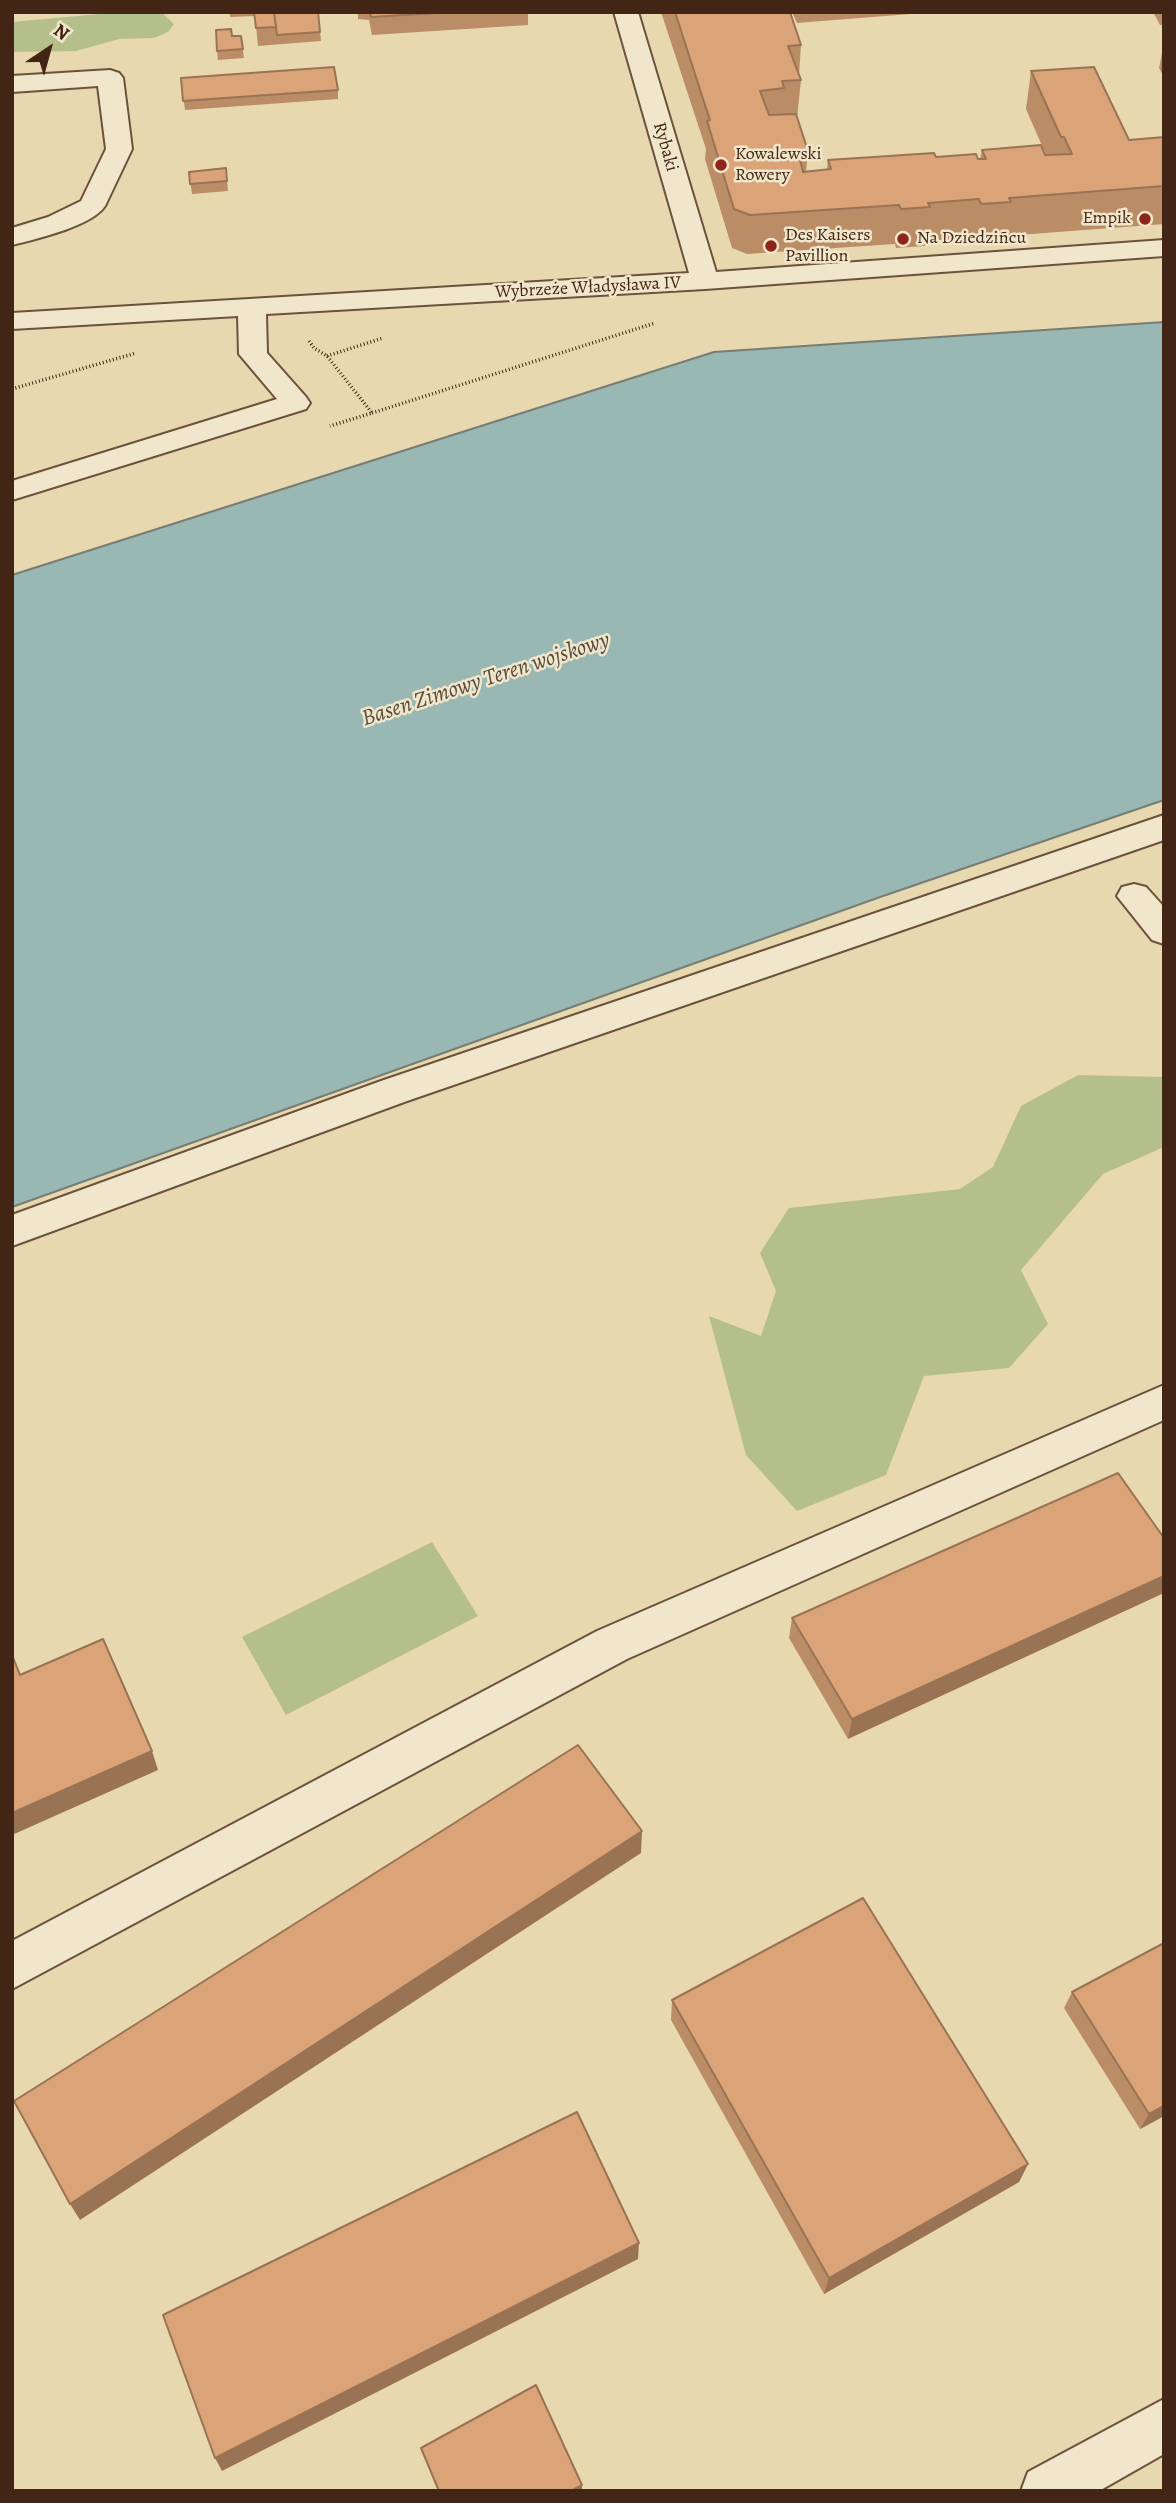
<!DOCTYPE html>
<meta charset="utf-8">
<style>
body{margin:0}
#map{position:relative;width:1176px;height:2503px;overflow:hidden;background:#e8d8af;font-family:Alegreya,serif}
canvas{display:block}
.frame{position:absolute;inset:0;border:14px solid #432515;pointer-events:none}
.north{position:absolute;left:14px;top:14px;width:70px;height:70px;-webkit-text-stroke:5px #f0e6cb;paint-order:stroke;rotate:36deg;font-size:19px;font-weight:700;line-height:28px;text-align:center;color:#432515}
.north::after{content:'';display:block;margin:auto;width:24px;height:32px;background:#432515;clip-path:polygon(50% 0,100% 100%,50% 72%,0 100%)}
</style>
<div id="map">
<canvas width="1176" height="2503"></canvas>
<div class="frame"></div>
<div class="north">N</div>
</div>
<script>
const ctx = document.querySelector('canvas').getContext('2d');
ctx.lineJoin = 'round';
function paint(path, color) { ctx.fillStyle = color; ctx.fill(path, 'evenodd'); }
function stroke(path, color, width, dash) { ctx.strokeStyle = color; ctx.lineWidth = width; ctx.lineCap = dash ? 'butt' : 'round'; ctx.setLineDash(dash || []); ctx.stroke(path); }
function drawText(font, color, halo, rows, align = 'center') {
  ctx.font = font + ' Alegreya,serif'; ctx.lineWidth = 5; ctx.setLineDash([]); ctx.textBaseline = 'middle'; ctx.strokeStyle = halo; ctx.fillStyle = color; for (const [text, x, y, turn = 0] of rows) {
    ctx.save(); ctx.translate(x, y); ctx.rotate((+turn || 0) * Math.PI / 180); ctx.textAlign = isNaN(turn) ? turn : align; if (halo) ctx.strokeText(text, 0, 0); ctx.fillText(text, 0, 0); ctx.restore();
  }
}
const green = new Path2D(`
 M121 12H161L174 24 168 32 154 38 119 39 76 51 12 52V22Z
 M1078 1075 1162 1077 1164 1147 1103 1174 1021 1270 1048 1324 1009 1368 924 1376 886 1475 797 1511 746 1455 709 1316 761 1336 776 1291 760 1253 789 1208 960 1189 993 1167 1021 1106Z
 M432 1542 478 1616 286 1715 242 1637Z`);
const water = new Path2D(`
 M1164 322V800L883 896 12 1207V575L714 352Z`);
const path = new Path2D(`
 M309 341 314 348 327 356 372 413 330 426
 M327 356 383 338
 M12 389 136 353
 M372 413 655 323`);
const minor = new Path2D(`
 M614 12H638L716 272 1164 240V256L705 289 266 314 267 353 306 397 310 403 306 409 12 500V481L277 399 239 354 238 316 12 329V313L689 273Z
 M110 70 119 73 123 78 132 149 105 206C92 226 36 239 12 245V228L48 217 81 201 106 149 98 86 12 92V76Z
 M1164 815V840L407 1101 12 1246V1215L381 1081Z
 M1134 884 1146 887 1164 907V944L1152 940 1117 896 1122 887Z
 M1164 1385V1420L627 1659 12 1989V1941L597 1631Z
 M1164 2399V2454L1099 2491H1021L1028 2472Z`);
const wall = new Path2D(`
 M230 12H318L321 41 258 46 255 16 230 17Z
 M358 12H528V25L372 35 369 20 358 19Z
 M661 12H790L801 45 799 75 801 80 797 118 808 151 806 172 827 170 828 160 936 157 978 159H980L982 150 1046 155 1026 109 1031 71 1129 140 1164 137V224L1005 236V240L976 242 974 238 926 241 925 246 896 248 895 244 747 254 732 248 705 159 706 149Z
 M792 12H936L797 23Z
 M1153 12H1164V25H1160Z
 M232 36H241L244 58 218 60 217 51Z
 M1164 43V77L1159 68Z
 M181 78 338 90V99L185 110Z
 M226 168 228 191 192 194 189 172Z
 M1118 1473 848 1739 789 1638 792 1618Z
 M1164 1943V2116L1140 2129 1064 2008 1072 1992Z
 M672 2000 1028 2164 1019 2182 824 2294 671 2020Z
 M421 2448 582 2491H438Z`);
const shadedWall = new Path2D(`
 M1164 1576V1593L848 1739 852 1719Z
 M152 1751 158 1770 12 1835V1813Z
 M642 1831 641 1853 80 2220 70 2204Z
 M1164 2106V2116L1140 2129 1149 2114Z
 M1028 2164 1019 2182 824 2294 829 2278Z
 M639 2243 638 2259 222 2471 215 2458Z
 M582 2485V2491H571Z`);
const building = new Path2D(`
 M254 12H274L276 27 256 28Z
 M274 12H318L320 32 277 35Z
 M370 12H453L371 17Z
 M675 12H790L801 45 788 46 801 80 782 81 784 88 760 91 769 115 796 114 808 151 798 152 803 172 831 169 828 160 934 153 936 157 976 154 978 159H986L982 150 1041 145 1045 155 1072 154 1064 137H1061L1031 71 1094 67 1129 140 1164 137V186L1009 198 1011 202 981 204 979 199 928 203 930 207 901 209 899 205 750 215 734 209 707 121 710 120 706 108Z
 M231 29 232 36H241L243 49 217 51 216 30Z
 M334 67 338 90 183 101 181 78Z
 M226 168 227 181 190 184 189 172Z
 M1118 1473 1164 1538V1576L852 1719 792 1618Z
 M103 1639 152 1751 12 1813V1655L20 1675Z
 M578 1745 642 1831 70 2204 14 2101Z
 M863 1898 1028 2164 829 2278 672 2000Z
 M1164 1943V2106L1149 2114 1072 1992Z
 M577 2112 639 2243 215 2458 163 2315Z
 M536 2385 582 2485 571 2491H439L421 2448Z`);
const markers = [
 [721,165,7,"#8f2418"],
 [1145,219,7,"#8f2418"],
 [903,239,7,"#8f2418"],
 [771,246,7,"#8f2418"]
];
const farStreetnames = [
 ["Rybaki",665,147,74],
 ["Wybrzeże Władysława IV",588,288,-3]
];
const farPoinames = [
 ["Kowalewski",735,155],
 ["Rowery",735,176],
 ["Empik",1131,219,"right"],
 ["Des Kaisers",785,236],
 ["Pavillion",785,257],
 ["Na Dziedziñcu",917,239]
];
const waterNames = [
 ["Basen Zimowy Teren wojskowy",486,680,-18]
];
paint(green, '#b5bf8b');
paint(water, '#99b8b3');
stroke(water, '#777d74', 2);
stroke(minor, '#6c523c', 4);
stroke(path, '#432515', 3.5, [1, 2.5]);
paint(minor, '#f0e6cb');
paint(wall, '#bb8d67');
paint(shadedWall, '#997354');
paint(building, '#daa478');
stroke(building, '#997354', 2);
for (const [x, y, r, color] of markers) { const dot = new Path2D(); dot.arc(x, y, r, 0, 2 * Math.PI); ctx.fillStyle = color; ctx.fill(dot); stroke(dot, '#f0e6cb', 2.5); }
drawText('18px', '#432515', '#f0e6cb', farStreetnames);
drawText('18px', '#432515', '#f0e6cb', farPoinames, 'left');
drawText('italic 23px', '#584a3c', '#f0e6cb', waterNames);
</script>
